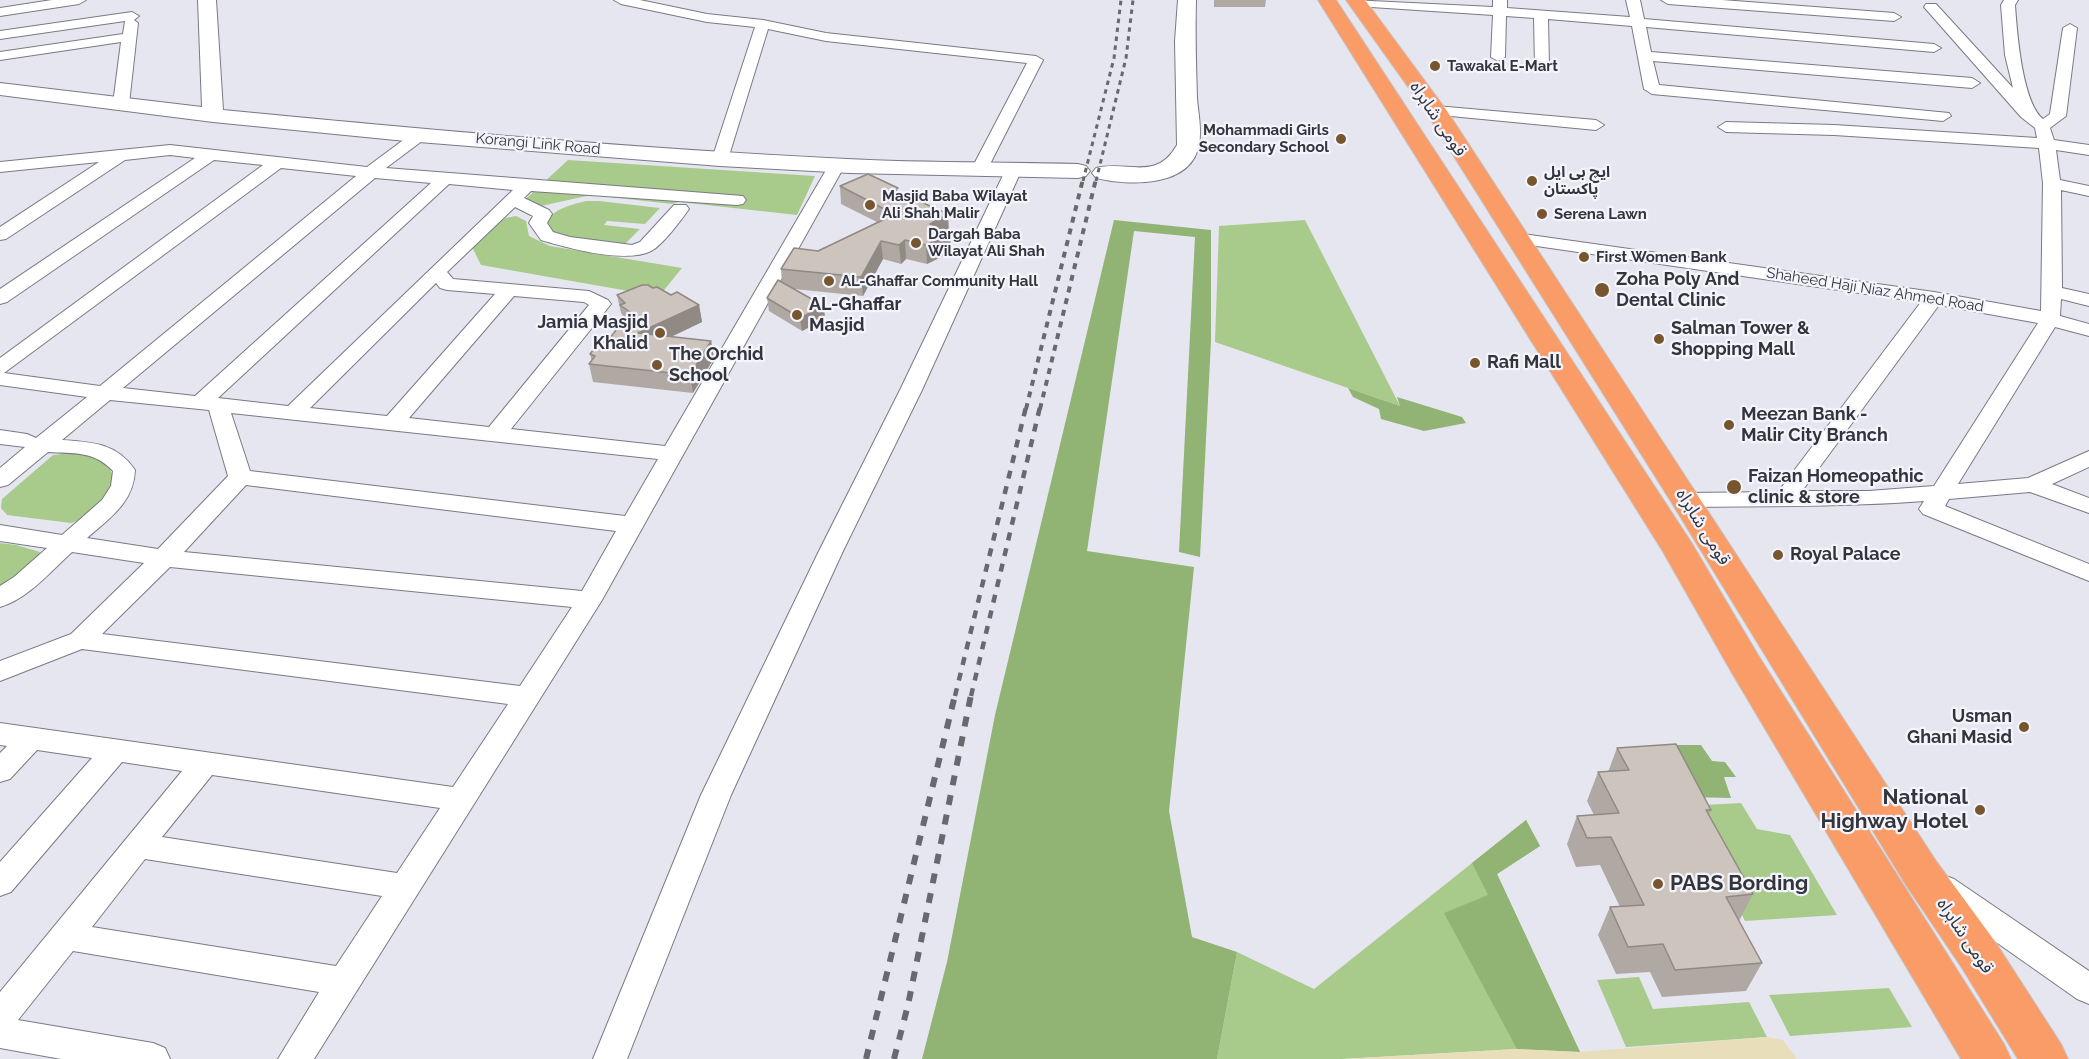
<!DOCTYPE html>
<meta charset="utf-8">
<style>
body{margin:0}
canvas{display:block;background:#e6e6f1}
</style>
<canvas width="2089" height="1059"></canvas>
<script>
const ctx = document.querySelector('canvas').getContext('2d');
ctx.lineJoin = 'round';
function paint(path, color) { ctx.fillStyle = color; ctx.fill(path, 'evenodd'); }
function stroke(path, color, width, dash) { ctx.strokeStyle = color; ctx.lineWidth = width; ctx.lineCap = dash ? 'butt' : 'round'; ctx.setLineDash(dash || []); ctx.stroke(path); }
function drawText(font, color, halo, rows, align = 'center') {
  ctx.font = font + ' Raleway,"Noto Sans Arabic",sans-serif'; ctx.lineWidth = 4.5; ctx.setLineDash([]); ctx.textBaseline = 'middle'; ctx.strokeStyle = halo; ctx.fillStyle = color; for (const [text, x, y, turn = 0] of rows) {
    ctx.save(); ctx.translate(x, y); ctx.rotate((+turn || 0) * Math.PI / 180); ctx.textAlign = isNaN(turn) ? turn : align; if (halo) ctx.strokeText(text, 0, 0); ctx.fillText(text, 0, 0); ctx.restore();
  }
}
const green = new Path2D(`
 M568 160 815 176 797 215 679 202 672 204 591 195 523 210 516 208Z
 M586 201H599L660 208 645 224 607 221 604 225 640 229 622 247 558 237 550 233 546 221C556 208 570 205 586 201Z
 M516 216 526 221 529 236 550 246 682 268 660 295H651L481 265 471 245 505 218Z
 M1305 220 1400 406 1215 342 1219 226Z
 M71 453 92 455 107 462C109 468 113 474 113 480 111 498 88 518 71 523L7 515 1 508 2 499 53 455Z
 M0 543 16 545 40 552 35 563 0 589Z
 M1741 803 1757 829 1790 835 1837 915 1745 921 1685 806Z
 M1526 820 1540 846 1497 874 1580 1052 1517 1049 1342 1059H1217L1237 952 1314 989Z
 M1639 977 1653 1009 1749 1002 1767 1037 1626 1047 1597 980Z
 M1889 988 1912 1027 1790 1036 1769 995Z`);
const forest = new Path2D(`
 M1114 220 1211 230V341L1200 557 1179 552 1195 237 1134 231 1087 551 1194 567 1169 811 1192 937 1237 952 1217 1059H922L947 962 995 715Z
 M1348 388 1400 406 1397 397 1462 417 1466 423 1424 431 1381 419 1379 409 1353 397Z
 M1658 745H1701L1712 761 1725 762 1736 777H1724L1731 798 1685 797Z
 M1526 820 1540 846 1497 874 1580 1052 1517 1049 1444 913 1488 895 1472 863Z`);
const sand = new Path2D(`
 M1767 1037 1783 1040 1797 1059H1342L1517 1049 1580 1052Z`);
const street = new Path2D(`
 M52 0H86L79 4 0 16V8Z
 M614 0H640L707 14 763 20 826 33 1036 56 1043 60 988 168 980 173 972 168 1027 63 826 41 768 29 728 159 720 164 712 159 755 27 707 22 621 4Z
 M1351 0 1493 7V0H1507V8L1630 17 1626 0H1640L1644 19 1934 44 1941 48 1934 52 1646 27 1651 52 1972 78 1980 83 1972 88 1653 61 1659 85 1949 113 1951 116 1943 121 1652 94 1644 89 1632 26 1548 19 1549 66 1542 70 1535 66 1534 18 1506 16 1505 57 1498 61 1491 57 1493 15 1356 6 1351 5Z
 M1661 0H1722L1894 13 1901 17 1894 21 1668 4Z
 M2004 0H2018L2015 5C2017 32 2022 102 2043 119L2050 114 2063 28 2070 24 2077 28 2066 116 2050 128 2054 140 2089 145V155L2056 150 2060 180 2089 186V196L2061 190 2062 288 2089 294V306L2061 299 2060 316 2089 324V336L2055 327 1958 484 2028 478 2089 451V467L2052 484 2089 498V513L2030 492 1949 499 1945 506 2089 564V581L1923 514 1919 509 1924 501C1845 507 1766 506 1686 507L1678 505 1674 500 1678 495 1686 493 1778 492 1921 302 1516 243 1510 242 1507 238 1510 234 1516 233 1934 292 2041 311 2043 183 2039 148 1834 135 1726 132 1718 127 1726 122 1834 125 2037 138 2035 128 2021 117 1924 7 1926 4H1936L2013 88 2005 55 2001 5ZM1939 305 2038 323 1934 486 1869 491H1802Z
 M132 12 139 16 134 20 138 23 129 104 127 107 121 109 113 104 121 42 0 60V52L123 34 125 21 0 39V31Z
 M1436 106 1596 120 1604 125 1596 130 1430 114 1428 111Z
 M420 130 428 135 426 138 386 168 743 196 746 200 743 204 737 205 531 191 524 198 549 210 552 214 547 223 553 232 570 237 632 245 640 242 674 205H686L689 209C682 219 662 246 651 251 625 264 568 248 541 240L529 223 533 216 515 207 447 272 453 279 589 291 608 300 611 304 511 429 665 446 829 165 837 160 845 165 602 600 314 1059H278L319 992 73 951 18 1020 153 1043 165 1048 170 1059H61L0 1048V992L182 771 122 762 11 892 0 896V862L92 758 37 750 10 779 0 782V753L7 746 0 745V723L453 787 508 704 82 649 0 681V661L71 634 144 563 72 552C51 571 28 599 0 607V586L14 577 47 548 0 541V525L62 535 102 500 111 486 113 471C93 450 74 454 48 452L8 485 0 487V468L25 447 0 444V430L27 434 36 438 87 397 0 385V358L263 165 214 160 7 302 0 304V289L195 158 170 155 125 160 6 239 0 240V227L99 162 0 172V162L170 145 367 167 414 132ZM281 168 356 176 100 386 4 373ZM375 178 431 183 195 396 123 388ZM449 184 513 190 288 406 218 398ZM436 283 440 288 447 290 495 294 387 416 310 408ZM514 296 584 302 589 305 489 427 409 418ZM110 400 209 410 228 476 158 549 87 538C110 518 134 502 135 470 117 443 92 442 62 440ZM231 413 658 459 625 516 250 471ZM246 485 616 531 582 591 184 552ZM170 567 572 607 520 686 102 634ZM212 775 440 808 397 873 162 837ZM145 859 382 896 336 966 92 927Z
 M1014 164 1022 169 922 390 843 551 731 795 627 1059H593L701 795 819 551 900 390 1006 169Z
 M1943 875 1954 879 2089 971V1004L2077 999 1932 897 1927 888 1932 879Z`);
const secondary = new Path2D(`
 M198 0H216L223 110C431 130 639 149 847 159 924 163 1001 162 1078 164L1086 166 1090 171 1086 176 1078 178 850 173 720 166 406 141 213 122 0 95V83L202 107Z
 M1178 0H1196C1195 33 1196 65 1197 98 1198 112 1202 130 1199 144 1192 188 1128 186 1096 178L1092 173 1096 168C1128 160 1156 182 1177 145L1175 41Z`);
const highway = new Path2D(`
 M1318 0H1336L1691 542 1758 655 2004 1044 2011 1059H1961L1732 673 1662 550Z
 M1346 0H1365L1447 111 1936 861 1994 940 2061 1044 2068 1059H2018L1962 968 1906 885 1670 500 1426 112Z`);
const railFar3 = new Path2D(`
 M1083 181 1114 58 1121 0
 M1096 181 1126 58 1133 0`);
const railFar2 = new Path2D(`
 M1026 409 1083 179
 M1040 409 1096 179`);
const railFar1 = new Path2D(`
 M955 696 1026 407
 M971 696 1040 407`);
const rail = new Path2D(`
 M866 1059 955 695
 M894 1059 908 1005 971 695`);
const wall = new Path2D(`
 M1214 0H1266L1265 7H1214Z
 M840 186 898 192 950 233 951 252 927 264 906 259 901 264 883 259 863 296 794 289 825 319 802 331 769 311 767 298 782 283 781 269 877 222 841 204Z
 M653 288 699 305 702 322 671 337 711 341 714 358 693 393 593 382 589 364 592 361 590 354 610 338 624 320 622 314 621 313 617 295Z
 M1617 748 1711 810 1708 815 1753 894 1739 921 1762 963 1746 991 1662 997 1650 972 1616 974 1598 935 1610 907H1620L1600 865 1576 867 1567 844 1577 816 1594 815 1587 801 1598 772H1608Z`);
const shadedWall = new Path2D(`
 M948 214 949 233 930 224Z
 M950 233 951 252 927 264 926 245Z
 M905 240 906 259 901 264 899 245Z
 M881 241 883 259 863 296 861 277Z
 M699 305 702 322 641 351 638 333Z
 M824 306 825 319 802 331 800 318Z
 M711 341 714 358 693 393 690 375Z`);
const building = new Path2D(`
 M868 174 898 188 894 190 948 214 930 224 950 233 926 245 905 240 899 245 881 241 861 277 781 269 794 248 818 251 885 219 882 218 892 213 840 186Z
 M778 280 824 306 800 318 767 298Z
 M642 285H648L653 288 657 287 671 295 677 292 699 305 638 333 711 341 690 375 589 364 595 356 590 354 602 339 610 338 630 312 620 305 625 303 617 295Z
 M1676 744 1711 810H1706L1753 894 1726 897 1762 963 1675 970 1663 944 1628 947 1610 907 1644 905 1611 837 1587 838 1577 816 1619 813 1598 772 1629 770 1617 748Z`);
const markers = [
 [1435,66,6,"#77562d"],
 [1341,139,6,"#77562d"],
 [1532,181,6,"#77562d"],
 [870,205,6,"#77562d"],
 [1542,214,6,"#77562d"],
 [916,243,6,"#77562d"],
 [1584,257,6,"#77562d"],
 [829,281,6,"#77562d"],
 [1602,290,8,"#77562d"],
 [797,315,6,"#77562d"],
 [660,333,6,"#77562d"],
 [1659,339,6,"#77562d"],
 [1475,363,6,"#77562d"],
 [657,365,6,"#77562d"],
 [1729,425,6,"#77562d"],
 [1734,487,8,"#77562d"],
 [1778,555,6,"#77562d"],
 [2024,727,6,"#77562d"],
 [1980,810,6,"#77562d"],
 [1658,884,6,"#77562d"]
];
const farPoinames = [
 ["Tawakal E-Mart",1447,66],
 ["Mohammadi Girls",1329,130,"right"],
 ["Secondary School",1329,147,"right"],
 ["ایچ بی ایل",1544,172],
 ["پاکستان",1544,189],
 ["Masjid Baba Wilayat",882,196],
 ["Ali Shah Malir",882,213],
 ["Serena Lawn",1554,214],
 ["Dargah Baba",928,234],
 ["Wilayat Ali Shah",928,251],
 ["First Women Bank",1596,257],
 ["AL-Ghaffar Community Hall",841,281]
];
const farStreetnames = [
 ["Korangi Link Road",538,144,5],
 ["Shaheed Haji Niaz Ahmed Road",1875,290,9]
];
const streetNames = [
 ["قومی شاہراہ",1438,119,56],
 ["قومی شاہراہ",1703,527,58],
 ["قومی شاہراہ",1965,936,56]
];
const poiNames = [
 ["Zoha Poly And",1616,280],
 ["Dental Clinic",1616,301],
 ["AL-Ghaffar",809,305],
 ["Masjid",809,326],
 ["Jamia Masjid",648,323,"right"],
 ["Khalid",648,344,"right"],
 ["Salman Tower &",1671,329],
 ["Shopping Mall",1671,350],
 ["The Orchid",669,355],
 ["School",669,376],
 ["Rafi Mall",1487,363],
 ["Meezan Bank -",1741,415],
 ["Malir City Branch",1741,436],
 ["Faizan Homeopathic",1748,477],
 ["clinic & store",1748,498],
 ["Royal Palace",1790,555],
 ["Usman",2012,717,"right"],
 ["Ghani Masid",2012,738,"right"]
];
const nearPoinames = [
 ["National",1968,798],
 ["Highway Hotel",1968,822],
 ["PABS Bording",1670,884,"left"]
];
paint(green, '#a8cb8b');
paint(forest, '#91b374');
paint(sand, '#e8deb9');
stroke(street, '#797a83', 2);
stroke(secondary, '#797a83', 2);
stroke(highway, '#c6c6c8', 2);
paint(street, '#fff');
paint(secondary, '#fff');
paint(highway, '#f99c68');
stroke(railFar3, '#68696f', 3, [4.5, 4.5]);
stroke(railFar2, '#68696f', 4, [6, 6]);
stroke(railFar1, '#68696f', 4.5, [8, 8]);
stroke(rail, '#68696f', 6, [10, 10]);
paint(wall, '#b0a9a3');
paint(shadedWall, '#908984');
paint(building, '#cdc4bd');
stroke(building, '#908984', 1.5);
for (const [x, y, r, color] of markers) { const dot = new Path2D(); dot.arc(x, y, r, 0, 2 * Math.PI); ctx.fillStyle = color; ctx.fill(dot); stroke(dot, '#f3f4fe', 2); }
drawText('bold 15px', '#343539', '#f3f4fe', farPoinames, 'left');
drawText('15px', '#343539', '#f3f4fe', farStreetnames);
drawText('18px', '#343539', '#f3f4fe', streetNames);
drawText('bold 18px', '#343539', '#f3f4fe', poiNames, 'left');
drawText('bold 21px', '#343539', '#f3f4fe', nearPoinames, 'right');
</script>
